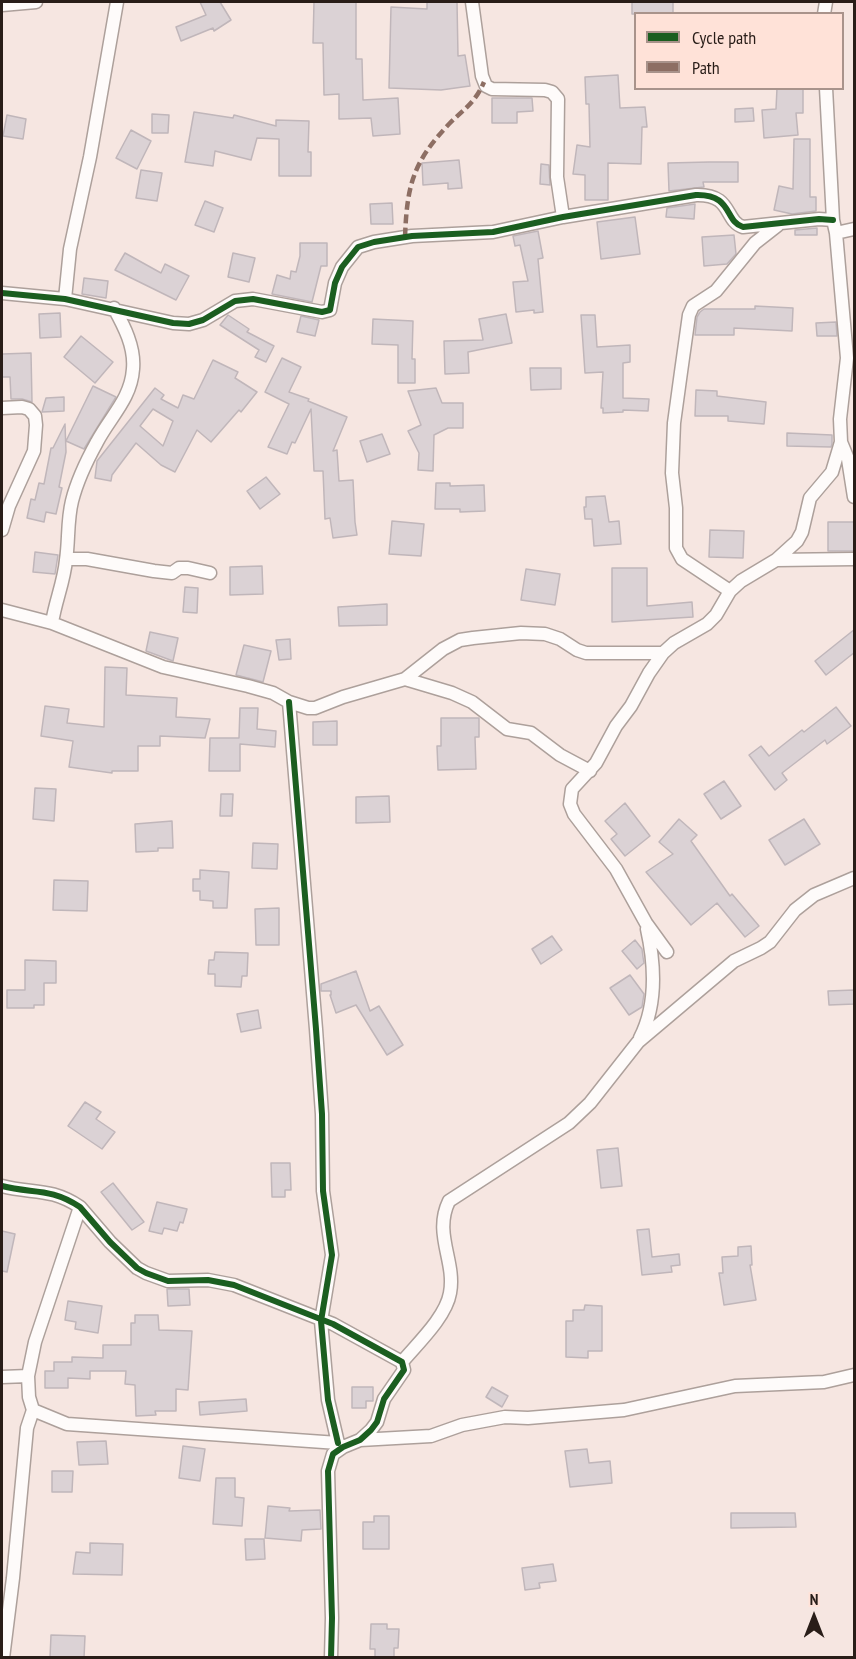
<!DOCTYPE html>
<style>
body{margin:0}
#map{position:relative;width:856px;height:1659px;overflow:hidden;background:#f6e6e1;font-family:"PT Sans Narrow",sans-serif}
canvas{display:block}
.frame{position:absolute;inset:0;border:3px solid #291d18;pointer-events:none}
.legend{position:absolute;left:634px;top:12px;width:210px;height:78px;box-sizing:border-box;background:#ffe2d8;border:2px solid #a9938b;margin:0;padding:8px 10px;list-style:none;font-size:18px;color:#291d18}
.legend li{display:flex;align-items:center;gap:12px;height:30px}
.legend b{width:30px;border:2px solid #a9938b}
.north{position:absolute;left:784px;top:1587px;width:60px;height:60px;-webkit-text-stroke:4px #ffe2d8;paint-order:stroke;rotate:0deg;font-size:16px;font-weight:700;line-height:24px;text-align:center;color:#291d18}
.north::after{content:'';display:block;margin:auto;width:21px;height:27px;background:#291d18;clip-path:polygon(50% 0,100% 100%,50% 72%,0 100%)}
</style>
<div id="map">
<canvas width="856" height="1659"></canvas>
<div class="frame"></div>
<ul class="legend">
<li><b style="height:8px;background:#1b5e20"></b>Cycle path</li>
<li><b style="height:8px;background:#8d6e63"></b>Path</li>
</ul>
<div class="north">N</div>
</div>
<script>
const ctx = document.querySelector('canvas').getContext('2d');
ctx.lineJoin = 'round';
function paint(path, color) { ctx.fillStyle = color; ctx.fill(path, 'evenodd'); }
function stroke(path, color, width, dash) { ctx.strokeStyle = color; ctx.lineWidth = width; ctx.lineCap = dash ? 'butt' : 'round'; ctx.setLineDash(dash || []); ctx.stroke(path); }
const building = new Path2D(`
 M200 2H220L231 20 214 31 213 28 181 41 176 27 206 15Z
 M314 2H356V59H362L363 100 398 98 400 134 373 136 371 118 339 119V94L324 95 323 43H313Z
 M427 2H457L458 56 465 55 470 86 441 90 389 88 391 7 427 9Z
 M632 2H673V14H632Z
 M618 75 620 108 645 107 647 127H642L641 164 608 163V200H585V175L573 174 577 145 590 147 589 104H586L585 77Z
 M777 88H803V113H796L798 135 764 138 762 110 776 109Z
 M492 98H532L533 111 517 112V123H492Z
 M753 108 754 121 735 122V109Z
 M194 112 233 118 234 115 276 126V120L309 121 308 152H311V176H279V139L257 138 251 160 215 151 213 166 185 162Z
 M152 114 169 115 168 133H152Z
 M7 115 26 119 23 139 3 136Z
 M131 130 151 141 137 169 116 158Z
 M794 139H810V197H816V211L792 214 774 210 779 186 793 189Z
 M459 160 462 188 448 189V183L423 185 422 163Z
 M709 162H738V182H703L704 187 669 191 668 163Z
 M541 164 549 165 550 185 540 184Z
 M141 170 162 173 157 201 136 198Z
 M205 201 223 208 214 232 195 225Z
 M392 203 393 224H371L370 204Z
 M695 204 694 219 666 217 667 208Z
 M635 217 640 254 601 259 597 222Z
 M817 228V235H795V230Z
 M538 231 543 258 538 259 543 312 534 313V310L516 312 513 282 528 281 520 245 515 246 513 236Z
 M734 235 736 254 727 264 704 266 702 237Z
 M300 243H327V266H321L312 302 272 294 277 275 290 279 291 271 296 272 300 256Z
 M125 253 161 273 165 264 189 276 176 300 115 270Z
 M233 253 255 258 249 282 228 277Z
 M84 278 108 281 106 298 82 294Z
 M755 306 793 308 792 331 734 328V335H695L697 317 700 312 704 309H755Z
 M60 313 61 337 40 338 39 314Z
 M506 314 512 343 468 352 469 373 445 374 444 341 483 340 479 319Z
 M228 315 249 329 247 332 274 346 266 362 255 357 259 350 220 325Z
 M581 315H595L597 347 630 345V362L623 363V398L649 399 648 411 623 410V412L603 413V408H601L603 372 585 373Z
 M301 316 319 320 315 336 297 332Z
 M373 319 413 321 412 359H415V383H398V345L372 344Z
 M836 322 837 336H817L816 323Z
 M81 336 113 362 95 383 64 357Z
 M31 353 32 402 22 399H11L10 377H2V354Z
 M282 358 301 367 289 392 309 399 308 401 347 417 333 451 337 450 339 481 353 480 355 522 357 535 333 538 330 518 325 519 323 471H314L311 409 295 443 292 442 287 454 268 447 289 404 265 392Z
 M213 360 238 372 235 378 257 392 241 412 239 410 211 442 197 430 175 472 161 465 136 443 112 475 111 481 95 478 97 461 155 388 164 395 161 399 178 408 183 395 194 399ZM153 409 173 421 163 446 140 426Z
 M530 368H561V389L531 390Z
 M93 386 116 397 84 449 66 441Z
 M436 388 442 403H463V428H448L434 435 433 471 418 470 419 453 408 431 421 425 408 391Z
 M696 390 717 391V396L766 402 764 424 728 421V416H695Z
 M64 397V411L42 412 46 398Z
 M65 424 66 452 59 487 62 488 56 514 46 512 44 522 27 518 31 499 35 500 39 483 44 484 51 448H53Z
 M787 433 832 435V444L831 447 787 446Z
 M382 434 390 454 367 462 360 441Z
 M266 477 280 494 260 509 247 491Z
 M436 483H450V486L484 485 485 511 460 512V509H435Z
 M605 496 609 522 619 521 621 544 594 546 592 519H585L584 507H586V497Z
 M392 521 424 524 421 556 389 554Z
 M828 522H855V551H828Z
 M710 530 744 531 743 558 709 557Z
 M35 552 58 555 55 574 33 572Z
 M262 566 263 594 230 595V567Z
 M612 568H647V606L692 602 693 617 612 622Z
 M526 569 560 574 555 605 521 600Z
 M185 587 198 588 197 613 183 612Z
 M387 604V625L339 626 338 607Z
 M855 629V652L826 675 815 661Z
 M150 632 178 638 173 661 146 651Z
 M290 639 291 659 279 660 276 640Z
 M244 645 271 651 263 682 236 675Z
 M105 667 127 668 126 695 177 698 176 717 210 719 205 738 160 736V746H138V771H112V773L69 767 73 741 41 736 45 706 69 709 67 723 104 727Z
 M836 707 851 726 827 744 825 740 782 773 787 780 775 790 749 755 761 746 769 756 802 730 804 732Z
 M240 708H258L257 729 276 731 275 747 240 744V771H209L210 738H239Z
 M441 718H479V737H475L476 769 438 770 437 746H441Z
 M337 721V745H313V722Z
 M724 781 741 806 721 819 704 794Z
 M35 788 56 789 54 821 33 819Z
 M221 794H233L232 816H220Z
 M389 796 390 822 356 823V797Z
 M625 803 650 836 625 856 611 839 617 834 605 821Z
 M679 819 697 835 691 841 730 896 732 894 759 926 745 937 717 903 691 925 646 872 673 854 659 842Z
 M804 819 820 844 785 865 769 840Z
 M172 821 173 848H158V851L136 852 135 824Z
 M253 843 278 844 277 869 252 868Z
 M200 870 229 872 227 908H213V901L200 900V891H193V879H200Z
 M54 880 88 881 87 911 53 910Z
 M279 908V945H256L255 909Z
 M552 936 562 950 541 964 532 949Z
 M635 940 642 949 643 957 644 963 637 969 622 951Z
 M215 952 248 953 247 976H242L241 987 215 986V974H208L209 960H214Z
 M25 960 56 961V983H44V1005H34V1008H7V990H25Z
 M356 971 370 1011 379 1006 403 1045 387 1055 356 1005 336 1013 330 995H331V991H321V984Z
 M630 975 644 994 642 1007 629 1015 610 988Z
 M854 990 855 1004 829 1005 828 991Z
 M258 1010 261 1028 241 1032 237 1014Z
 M85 1102 101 1112 96 1119 115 1132 102 1149 68 1126Z
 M618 1148 622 1186 601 1188 597 1150Z
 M271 1163H290L291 1190H285V1197H272Z
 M113 1183 144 1222 132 1230 101 1192Z
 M157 1202 187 1209 183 1223 180 1222 177 1231 164 1228 162 1234 149 1231Z
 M649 1229 652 1257 679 1254 680 1265 671 1266 672 1272 642 1275 637 1230Z
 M2 1231 15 1234 7 1272 2 1271Z
 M751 1246 752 1265H750L756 1300 724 1305 719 1273H723L722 1257 738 1256V1247Z
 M167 1289H189L190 1305 168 1306Z
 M68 1301 102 1306 98 1333 75 1329 76 1322 65 1320Z
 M585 1305 602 1306V1351H588V1358L566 1357V1321H573V1310H584Z
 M135 1315H158L159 1330 192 1331 188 1390 176 1389V1411H155L156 1415 136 1416 135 1385 125 1384 126 1371H90V1379L68 1378V1388H45V1371H54V1362H72V1357L103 1358V1345H131V1323H135Z
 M352 1387H373V1401H366V1408H352Z
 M492 1387 508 1396 502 1407 486 1397Z
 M246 1399 247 1411 200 1415 199 1402Z
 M106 1441 108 1464 79 1465 77 1442Z
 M183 1446 205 1449 200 1481 179 1478Z
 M587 1449 589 1463 610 1461 612 1483 570 1487 565 1451Z
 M52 1471H73L72 1492H52Z
 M216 1478H235V1497L244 1498 242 1526 213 1524Z
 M268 1506 290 1508 289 1511 320 1510 321 1529 302 1530 301 1541 265 1538Z
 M731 1513H795L796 1527 731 1528Z
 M374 1516H389V1549H363V1522H374Z
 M245 1539H264L265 1559 246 1560Z
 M90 1543 123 1544 122 1575 73 1574 76 1552 90 1553Z
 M553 1564 556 1581 539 1583 540 1588 525 1590 522 1568Z
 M371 1624H387V1629H399L398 1648H394V1658H375V1649H370Z
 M51 1635 85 1636 84 1658H50Z`);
const street = new Path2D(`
 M472 2 482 76 486 86 492 89 545 90 552 92 558 99 557 177 563 217
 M2 5 36 2
 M824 14 826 2
 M826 88 833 220 836 233 847 358 840 419 841 442 848 459 854 497
 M836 233 854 229
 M2 293 65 299 173 323 189 324 203 320 235 301 253 299 322 312 330 310 335 283 342 267 358 247 374 242 412 236 493 232 563 217 696 195C733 194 724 221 743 227L819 219 833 220
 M65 299 70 249 90 157 117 2
 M2 408 22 407 29 409 35 416 36 425 34 451 9 506 2 530
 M67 559H87L154 571 172 573 179 568H188L210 573
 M776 560 854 559
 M730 591 682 559 676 548V508L672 473 674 423 681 372 689 315 693 306 716 291 755 243 778 225
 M2 610 52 623 163 667 248 686 273 693 289 702 308 708H315L343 697 405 679 443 649 460 640 473 638 521 633 545 634 560 639 577 650 586 653H663
 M52 623C55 602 64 582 66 560 69 541 67 521 72 501 77 481 87 460 97 442 110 417 131 399 133 369 135 347 124 326 114 308
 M405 679 452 693 472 702 507 729 531 733 560 755 590 771
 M289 702 316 1029 322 1114 323 1191 332 1255 321 1321 328 1400 338 1443
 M667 952 646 923 616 869 574 814 570 804 572 789 596 763 616 726 631 706 649 673 663 653 674 643 707 624 716 615 730 591 741 581 776 560 797 541 802 532 810 498 832 472 841 442
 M640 1038C657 1005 655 965 647 929
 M2 1186C32 1194 50 1187 80 1207L110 1242 137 1268 146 1273 168 1281 208 1280 234 1285 333 1324 402 1362 404 1370 384 1399 377 1422 371 1430 360 1440 343 1447 333 1454 328 1471 332 1618 331 1658
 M80 1207 35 1342 28 1376 29 1397 33 1410 67 1424 338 1443 343 1447
 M402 1362C417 1344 446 1317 450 1293 456 1261 433 1234 449 1201L569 1123 590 1103 638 1042 734 961 761 948 770 942 795 910 814 895 854 878
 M2 1377 28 1376
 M360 1440 431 1436 462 1425 505 1417 528 1418 624 1410 735 1386 824 1382 854 1375
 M3 1658 13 1578 27 1428 33 1410`);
const quiet = new Path2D(`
 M405 237C407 185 413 162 449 124 464 109 475 103 484 82`);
const cycleway = new Path2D(`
 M2 293 65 299 173 323 189 324 203 320 235 301 253 299 322 312 330 310 335 283 342 267 358 247 374 242 412 236 493 232 563 217 696 195C733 194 724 221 743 227L819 219 833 220
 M289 702 316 1029 322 1114 323 1191 332 1255 321 1321 328 1400 338 1443
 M2 1186C32 1194 50 1187 80 1207L110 1242 137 1268 146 1273 168 1281 208 1280 234 1285 333 1324 402 1362 404 1370 384 1399 377 1422 371 1430 360 1440 343 1447 333 1454 328 1471 332 1618 331 1658`);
paint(building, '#dbd2d5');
stroke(building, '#c0b6ba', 1.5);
stroke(street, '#ada09b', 15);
stroke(street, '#fefbfa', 12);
stroke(quiet, '#8d6e63', 4.5, [9, 4.5]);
stroke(cycleway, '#1b5e20', 6);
</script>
